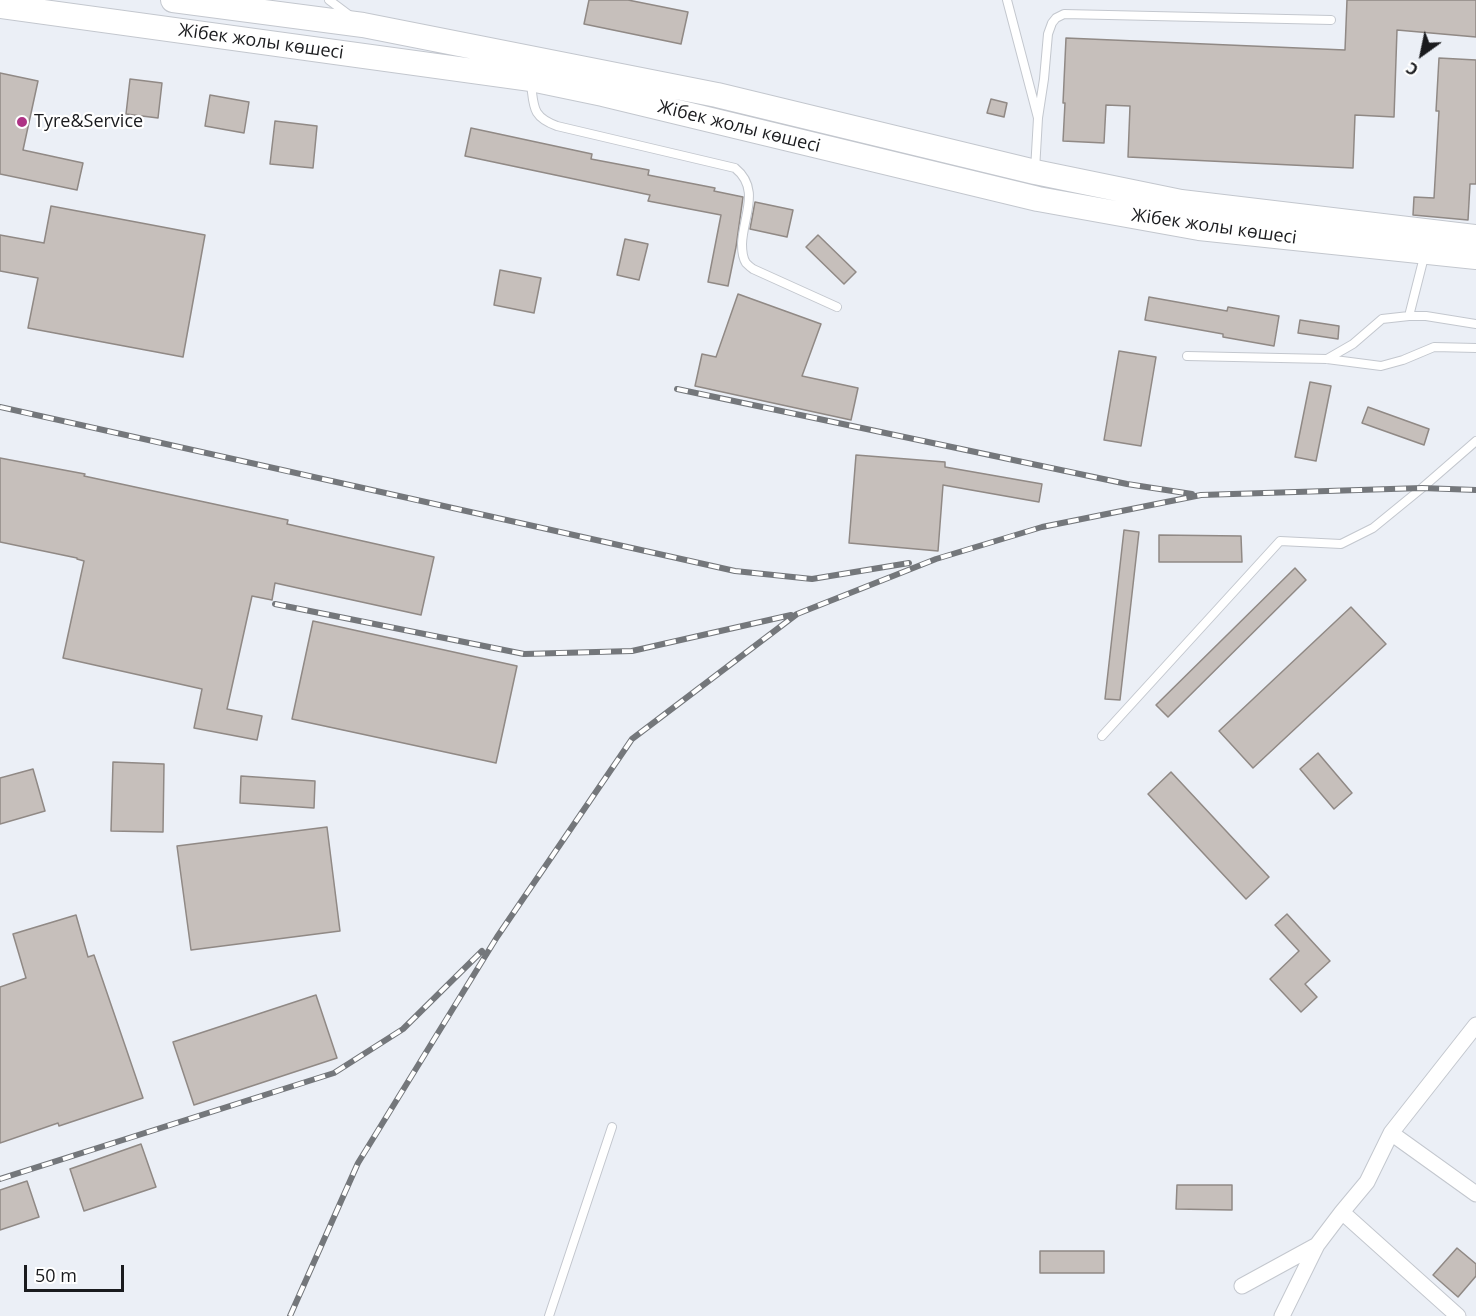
<!DOCTYPE html>
<meta charset="utf-8">
<style>
body{margin:0}
#map{position:relative;width:1476px;height:1316px;overflow:hidden;background:#ebeff6;font-family:"Open Sans",sans-serif}
canvas{display:block}
.north{position:absolute;left:1392px;top:24px;width:60px;height:60px;-webkit-text-stroke:4px #fff;paint-order:stroke;rotate:213deg;font-size:16px;font-weight:700;line-height:24px;text-align:center;color:#1a1b1e}
.north::after{content:'';display:block;margin:auto;width:21px;height:27px;background:#1a1b1e;clip-path:polygon(50% 0,100% 100%,50% 72%,0 100%)}
.scale{position:absolute;left:24px;top:1265px;width:100px;height:27px;box-sizing:border-box;border:3px solid #1a1b1e;border-top:0;padding-left:8px;font-size:18px;line-height:21px;white-space:nowrap;color:#1a1b1e;-webkit-text-stroke:4px #fff;paint-order:stroke}
</style>
<div id="map">
<canvas width="1476" height="1316"></canvas>
<div class="north">С</div>
<div class="scale">50 m</div>
</div>
<script>
const ctx = document.querySelector('canvas').getContext('2d');
ctx.lineJoin = 'round';
function paint(path, color) { ctx.fillStyle = color; ctx.fill(path, 'evenodd'); }
function stroke(path, color, width, dash) { ctx.strokeStyle = color; ctx.lineWidth = width; ctx.lineCap = dash ? 'butt' : 'round'; ctx.setLineDash(dash || []); ctx.stroke(path); }
function drawText(font, color, halo, rows, align = 'center') {
  ctx.font = font + ' "Open Sans",sans-serif'; ctx.lineWidth = 4.5; ctx.setLineDash([]); ctx.textBaseline = 'middle'; ctx.strokeStyle = halo; ctx.fillStyle = color; for (const [text, x, y, turn = 0] of rows) {
    ctx.save(); ctx.translate(x, y); ctx.rotate((+turn || 0) * Math.PI / 180); ctx.textAlign = isNaN(turn) ? turn : align; if (halo) ctx.strokeText(text, 0, 0); ctx.fillText(text, 0, 0); ctx.restore();
  }
}
const building = new Path2D(`
 M589 0H628L688 12 681 44 584 24Z
 M1347 0H1476V37L1397 30 1394 117 1355 115 1353 168 1128 157 1130 106 1106 105 1104 143 1063 141 1065 103H1063L1066 38 1345 50Z
 M1439 58 1476 60V184H1470L1468 220 1413 215 1414 197 1434 198 1439 111H1436Z
 M0 73 38 81 23 150 83 163 77 190 0 174Z
 M130 79 162 83 158 118 126 114Z
 M210 95 249 102 244 133 205 126Z
 M991 99 1007 103 1004 117 987 113Z
 M275 121 317 126 313 168 270 164Z
 M471 128 592 154 591 159 649 170 648 175 715 188 714 191 743 197 736 247 728 286 708 282 721 215 648 201 650 195 465 156Z
 M755 202 793 210 787 237 750 229Z
 M51 206 205 235 183 357 28 328 38 278 0 271V235L44 243Z
 M818 235 856 272 844 284 806 247Z
 M625 239 648 244 639 280 617 275Z
 M500 270 541 278 534 313 494 305Z
 M738 294 821 324 802 376 858 388 851 420 695 386 702 354 716 357Z
 M1149 297 1227 311 1228 307 1279 316 1274 346 1223 337V334L1145 320Z
 M1300 320 1339 326 1338 339 1298 333Z
 M1119 351 1156 357 1141 446 1104 440Z
 M1310 382 1331 386 1316 461 1295 457Z
 M1368 407 1429 429 1424 445 1362 423Z
 M856 455 945 462V467L1042 484 1039 502 943 485 938 551 849 543Z
 M0 458 85 474 84 476 288 520 287 524 434 557 421 615 275 583 272 600 252 596 227 709 262 716 257 740 194 728 202 689 63 658 84 561 77 559V558L0 542Z
 M1124 530 1139 532 1120 700 1105 699Z
 M1159 535 1241 536 1242 562H1159Z
 M1295 568 1306 580 1168 717 1156 705Z
 M1351 607 1386 644 1253 768 1219 731Z
 M313 621 517 666 496 763 292 719Z
 M1318 753 1352 793 1334 809 1300 769Z
 M113 762 164 764 163 832 111 831Z
 M33 769 45 811 0 824V778Z
 M1171 772 1269 877 1246 899 1148 794Z
 M241 776 315 781 314 808 240 803Z
 M327 827 340 931 191 950 177 846Z
 M1287 914 1330 961 1305 984 1317 997 1301 1012 1270 979 1299 951 1275 925Z
 M76 915 88 957 94 955 143 1098 59 1126 58 1123 0 1143V987L26 978 13 934Z
 M316 995 337 1058 194 1105 173 1042Z
 M141 1144 156 1187 84 1211 70 1169Z
 M27 1181 39 1217 0 1230V1190Z
 M1177 1185H1232V1210L1176 1209Z
 M1457 1248 1476 1264V1276L1458 1297 1433 1275Z
 M1040 1251H1104V1273H1040Z`);
const service = new Path2D(`
 M329 0 349 15
 M1007 0 1038 118 1035 170
 M531 84C534 107 532 117 557 126L735 168C761 189 743 216 742 244 742 250 742 257 746 263 748 265 750 267 753 269L837 307
 M1038 118 1044 79 1048 34 1052 23 1056 18 1064 14 1331 20
 M1409 316 1425 253
 M1187 356 1327 359 1381 366 1403 360 1434 347 1476 348
 M1327 359 1353 344 1382 319 1409 316H1426L1476 324
 M1102 736 1280 541 1341 544 1373 528 1422 488 1476 441
 M549 1316 612 1127`);
const minor = new Path2D(`
 M1391 1133 1476 1194
 M1342 1212 1458 1316
 M1242 1286 1317 1245 1342 1212 1367 1182 1391 1133 1476 1025
 M1282 1316 1317 1245`);
const primary = new Path2D(`
 M173 0 363 25 717 95 1035 172 1181 202 1476 237
 M0 6 531 79 603 94 1038 199 1199 228 1476 257`);
const rail = new Path2D(`
 M677 389 1127 484 1192 494
 M0 407 735 571 812 579 909 563
 M275 604 524 654 632 651 791 615
 M0 1179 334 1073 403 1029 482 951
 M290 1316 358 1163 497 937 632 739 797 614 936 559 1042 527 1201 495 1422 488 1476 490`);
const markers = [
 [22,122,6,"#ae3385"]
];
const streetNames = [
 ["Жібек жолы көшесі",261,42,8],
 ["Жібек жолы көшесі",739,127,14],
 ["Жібек жолы көшесі",1214,227,8]
];
const poiNames = [
 ["Tyre&Service",34,122]
];
paint(building, '#c6bfbb');
stroke(building, '#908985', 1.5);
stroke(service, '#c3c7ce', 10);
stroke(minor, '#c3c7ce', 17);
stroke(primary, '#c3c7ce', 26);
stroke(service, '#fff', 8);
stroke(minor, '#fff', 15);
stroke(primary, '#fff', 24);
stroke(rail, '#74777b', 6);
stroke(rail, '#fff', 4, [11]);
for (const [x, y, r, color] of markers) { const dot = new Path2D(); dot.arc(x, y, r, 0, 2 * Math.PI); ctx.fillStyle = color; ctx.fill(dot); stroke(dot, '#fff', 2); }
drawText('18px', '#1a1b1e', '#fff', streetNames);
drawText('18px', '#1a1b1e', '#fff', poiNames, 'left');
</script>
